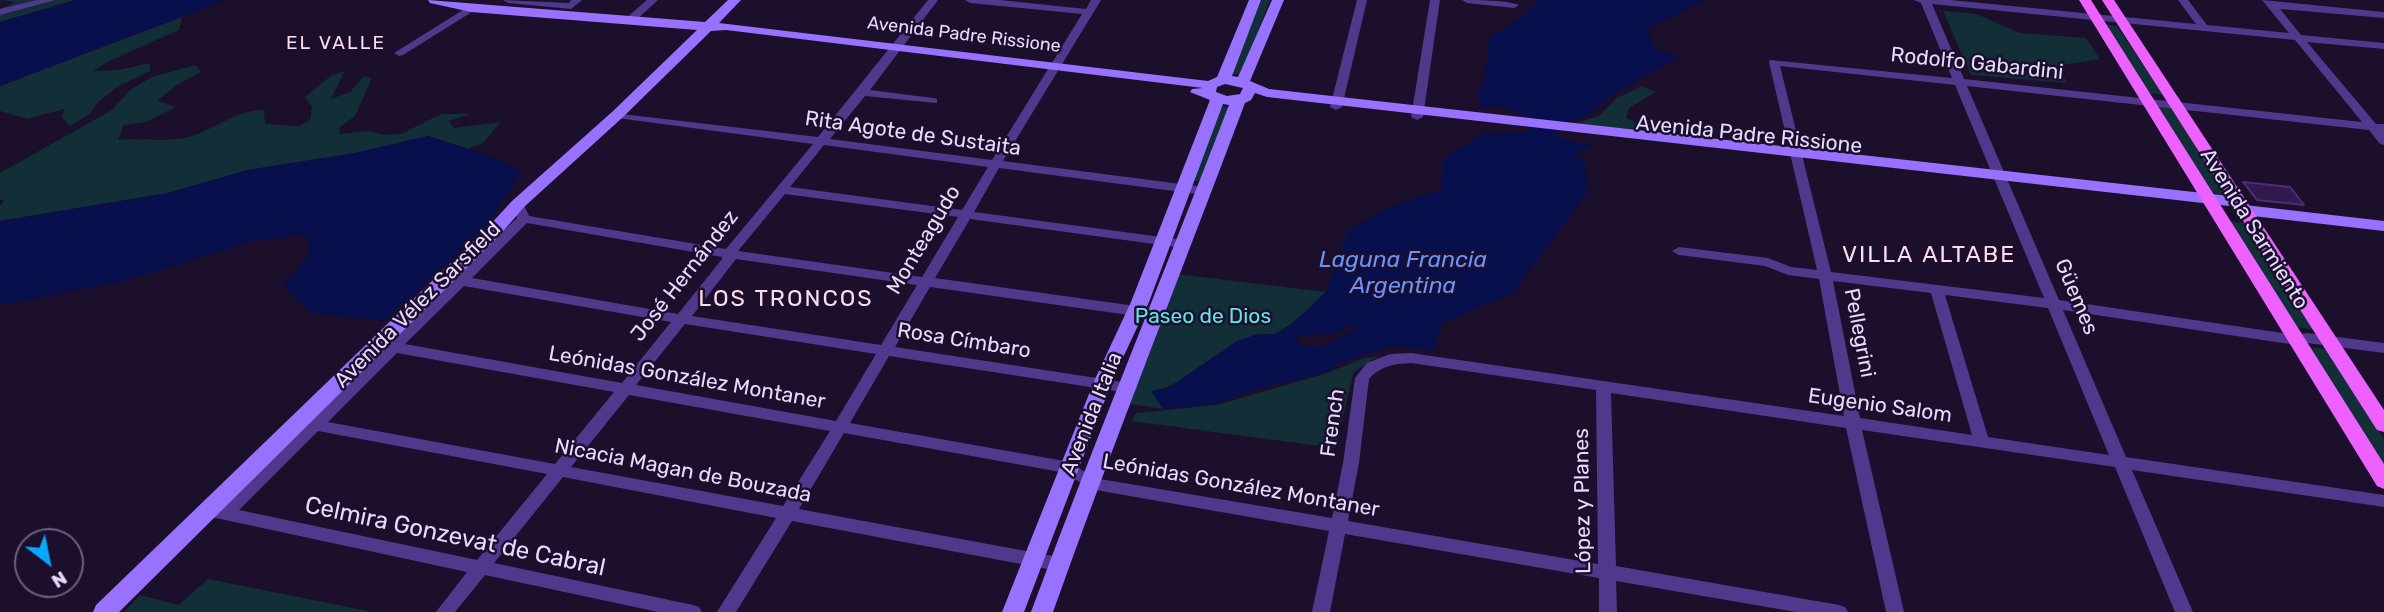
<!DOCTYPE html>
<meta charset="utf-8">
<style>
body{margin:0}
#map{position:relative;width:2384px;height:612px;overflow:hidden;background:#1b0f2c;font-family:Rubik,sans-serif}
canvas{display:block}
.north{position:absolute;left:14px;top:528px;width:70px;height:70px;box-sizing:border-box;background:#1b0f2c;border:2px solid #6d6080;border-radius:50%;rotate:148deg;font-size:19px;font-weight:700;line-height:28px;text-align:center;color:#e7daff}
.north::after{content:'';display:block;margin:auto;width:24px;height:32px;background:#06a7ff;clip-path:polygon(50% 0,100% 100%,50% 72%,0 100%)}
</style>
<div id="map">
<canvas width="2384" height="612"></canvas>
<div class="north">N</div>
</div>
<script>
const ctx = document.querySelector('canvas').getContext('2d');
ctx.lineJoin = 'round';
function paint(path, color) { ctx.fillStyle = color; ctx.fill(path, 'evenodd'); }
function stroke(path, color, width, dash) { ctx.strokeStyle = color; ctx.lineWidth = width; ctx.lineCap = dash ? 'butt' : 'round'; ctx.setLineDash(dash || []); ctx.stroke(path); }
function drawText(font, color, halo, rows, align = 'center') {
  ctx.font = font + ' Rubik,sans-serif'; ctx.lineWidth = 5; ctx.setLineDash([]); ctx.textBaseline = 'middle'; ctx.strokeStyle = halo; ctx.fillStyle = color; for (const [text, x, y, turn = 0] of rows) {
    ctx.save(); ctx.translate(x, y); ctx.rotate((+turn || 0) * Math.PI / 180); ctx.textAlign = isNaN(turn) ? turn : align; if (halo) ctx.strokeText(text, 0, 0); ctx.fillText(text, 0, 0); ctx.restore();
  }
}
const green = new Path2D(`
 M0 0H76L0 22V9L15 2Z
 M1261 0H1270L1241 75 1232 74Z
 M1943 11 1976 14 2020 33 2086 38 2100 59 2058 66 2067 83 1971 75Z
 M182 17 179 30 109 61 93 71 119 70 150 63V71L119 86 98 102 90 114 70 126 62 117 64 109 27 119 0 111V86Z
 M2106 24 2117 26 2163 95 2148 93Z
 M195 65 201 72 177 85 157 101 176 107 146 122 124 125 118 140C137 138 160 141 177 139 208 136 232 110 264 110L265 124 299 126 310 120 312 107 305 97 332 75 345 71 331 99 350 92 364 76 372 78 355 116 339 128 340 134 367 131 386 135 401 134 441 114H471L449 121 454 128 501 122 483 143 468 149 428 136 355 153 248 170 168 193 0 221V206L4 200H0V173L112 110 130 90 152 77Z
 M1642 86 1656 92 1629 108 1626 118 1636 123 1637 131 1576 123 1599 116 1617 98Z
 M1219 106 1229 107 1200 181H1193Z
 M2158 106 2173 108 2228 195 2212 193Z
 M2227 221 2245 223 2315 330 2295 327Z
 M1176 274 1326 292C1310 307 1295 324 1276 333 1264 338 1249 334 1235 343 1208 359 1183 386 1152 391L1163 409 1130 404Z
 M2307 347 2327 349 2384 439V470Z
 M1378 356 1354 372 1335 448 1131 421 1136 413 1217 405 1324 374 1365 358Z
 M208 579 373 612H124L140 595 179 605Z`);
const water = new Path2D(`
 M76 0H225L0 86V22Z
 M1538 0H1705L1648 28 1654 49 1679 57 1613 94 1590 114 1560 124 1559 138 1595 146 1573 153 1585 161 1588 191 1513 293 1442 323 1434 350 1394 346 1342 362 1323 373 1245 392 1215 404 1163 409 1151 391 1168 388 1237 341 1258 334H1275L1292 324 1326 292 1349 229 1392 206 1441 189 1444 158 1483 134 1529 132 1528 117 1499 106 1481 108 1478 94 1484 81 1489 38 1526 14ZM1352 325 1357 328C1339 338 1315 357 1296 341L1299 335 1331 334Z
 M428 136 495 158 521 172 485 228 384 321 311 313 284 286 310 253 305 234 250 242 124 281 0 305V221L168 193 248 170 355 153Z`);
const building = new Path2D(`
 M2243 182 2290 187 2304 205 2257 200Z`);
const street = new Path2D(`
 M37 0H55L0 15V9Z
 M503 0 569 3 571 0H582L571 9 508 3Z
 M647 0H658L634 22H626V18Z
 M928 0H938L870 90 933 98 937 99V103L865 96 830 139 992 160 1082 14 970 3 965 0H1000L1086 9 1091 0H1101L1003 161 1204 187 1210 191 1204 195 999 168 974 212 1184 240 1191 244 1184 248 970 219 935 278 1157 309 1164 314 1157 319 930 287 895 347 1129 383 1134 384 1137 388 1134 392 1129 393 889 356 850 423 1070 462 1094 478 1332 518 1343 463 1355 378 1367 363 1390 354 1411 353 1844 416 1819 279 1788 275 1765 266 1679 255 1672 251 1679 247 1768 258 1791 267 1817 270 1769 62 1770 60 1952 78 1921 3 1914 0H1950L2196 24 2178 0H2188L2207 25 2289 33 2262 0 2384 12V18L2280 9 2301 35 2384 43V49L2307 42 2376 124H2384V145L2380 144 2369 130 1967 86 2059 300 2296 335 2307 333 2384 343V353L2307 343 2296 345 2063 310 2126 457 2384 495V507L2132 470 2193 612H2175L2115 467 1862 430 1904 612H1886L1846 428 1611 393 1616 566 1839 605 1845 607 1848 612H1796L1616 581 1617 612H1599V578L1345 534 1330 612H1312L1329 531 1090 489 1066 473 844 433 799 509 1058 557 1064 559 1067 564 1064 569 1058 571 792 521 736 612H717L776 518 563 477 494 563 693 605 699 607 702 612H658L485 575 455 612H436L467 572 202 515 200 510 202 505 208 504 222 507 307 423V418L301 412 304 408 309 406 319 411 517 218 512 204 514 201H522L529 216 726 249 813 144 617 118 611 115 613 113 818 137ZM1932 4 2295 40 2362 122 1964 79ZM1780 66 1955 85 2044 298 1831 272ZM824 145 988 167 962 210 790 187ZM785 194 958 217 922 277 738 251ZM527 223 722 257V259L678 314 472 278ZM736 259 917 285 881 345 692 316ZM1833 281 1931 293 1972 435 1860 418ZM464 286 671 322 622 383 405 344ZM1945 295 2048 308 2109 455 1988 437ZM685 324 876 354 836 421 636 385ZM397 353 614 392 555 464 328 422ZM1411 363 1596 390 1598 564 1348 521 1359 463 1369 379C1381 366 1393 364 1411 363ZM629 395 830 431 783 506 571 467ZM318 431 547 474 477 560 239 510Z
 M1357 0H1367L1342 107 1336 110 1330 107Z
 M1430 0H1440L1423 117 1417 120 1411 117Z
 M1462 0C1479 0 1505 0 1519 5L1514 8 1467 3Z
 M471 5 475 6V10L403 55 399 56 394 53Z`);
const secondary = new Path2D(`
 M428 0 705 22 728 0H741L719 23 1208 81 1217 77 1249 0H1261L1232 76 1238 77 1272 0H1284L1250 81 1269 89 2239 197 2245 199 2247 202 2245 205 2384 221V231L2244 215 2238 213 2236 210 2238 207 1267 97 1255 93 1251 100 1245 103C1181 273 1114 441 1053 612H1031C1094 442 1164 274 1229 105L1223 104 1149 302 1113 379 1024 612H1002L1095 379 1131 302 1210 100 1190 92 1192 89 1203 88 726 30 711 31 622 118 524 207 500 235 119 612H93L96 605 488 227 512 201 612 112 697 30 471 12 430 3ZM1225 84 1243 88 1240 94 1227 96 1216 92 1217 87Z`);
const primary = new Path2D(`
 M2079 0H2091L2384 464V489L2377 486Z
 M2102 0H2114L2384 410V432L2377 430Z`);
const farStreetnames = [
 ["Avenida Padre Rissione",964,35,7]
];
const farNeighbourhoodnames = [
 ["EL VALLE",336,44]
];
const streetNames = [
 ["Rodolfo Gabardini",1977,64,6],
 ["Rita Agote de Sustaita",913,134,8],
 ["Avenida Padre Rissione",1749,135,6],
 ["Avenida Sarmiento",2254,229,58],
 ["Monteagudo",924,240,-59],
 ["José Hernández",685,276,-52],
 ["Güemes",2076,297,67],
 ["Avenida Vélez Sarsfield",418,305,-45],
 ["Pellegrini",1859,333,79],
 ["Rosa Címbaro",964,341,9],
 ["Leónidas González Montaner",687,378,10],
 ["Eugenio Salom",1880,406,8],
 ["Avenida Italia",1092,414,-68],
 ["French",1333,423,-82],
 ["Nicacia Magan de Bouzada",683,471,11],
 ["Leónidas González Montaner",1241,486,10],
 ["López y Planes",1583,501,-91]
];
const parkNames = [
 ["Paseo de Dios",1203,317]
];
const neighbourhoodNames = [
 ["VILLA ALTABE",1929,255],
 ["LOS TRONCOS",786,299]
];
const waterNames = [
 ["Laguna Francia",1403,260],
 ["Argentina",1403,286]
];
const nearStreetnames = [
 ["Celmira Gonzevat de Cabral",455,537,12]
];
paint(green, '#122e36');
paint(water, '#070f4d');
paint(building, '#321a4e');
stroke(building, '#4f2b7b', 2);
paint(street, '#50388d');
paint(secondary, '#9871ff');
paint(primary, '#ec61ff');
drawText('18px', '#e7daff', '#1b0f2c', farStreetnames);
ctx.letterSpacing = '2px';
drawText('19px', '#ffdce9', '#1b0f2c', farNeighbourhoodnames);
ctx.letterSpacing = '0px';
drawText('21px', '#e7daff', '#1b0f2c', streetNames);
drawText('21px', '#5de8e8', '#1b0f2c', parkNames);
ctx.letterSpacing = '2px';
drawText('23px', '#ffdce9', '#1b0f2c', neighbourhoodNames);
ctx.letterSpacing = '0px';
drawText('italic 23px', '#6893ff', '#1b0f2c', waterNames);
drawText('24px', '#e7daff', '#1b0f2c', nearStreetnames);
</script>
